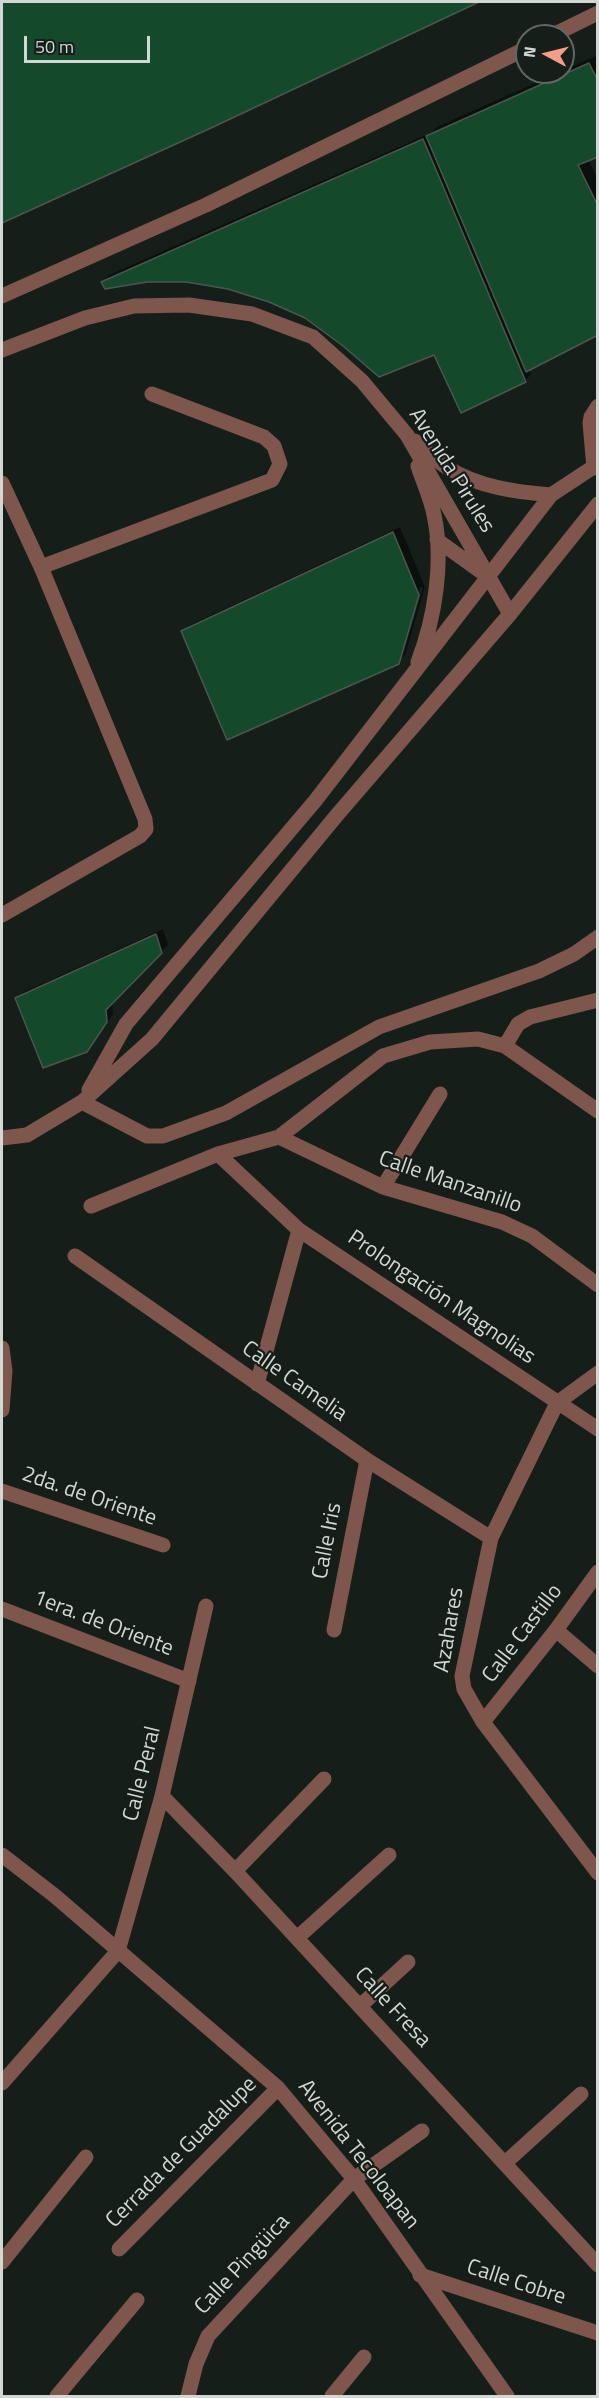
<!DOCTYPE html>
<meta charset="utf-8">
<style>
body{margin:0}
#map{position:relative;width:599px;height:2398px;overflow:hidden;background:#151e18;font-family:"Titillium Web",sans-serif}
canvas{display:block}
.frame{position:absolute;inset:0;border:3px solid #d1d7d3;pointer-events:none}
.north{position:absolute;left:515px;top:24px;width:60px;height:60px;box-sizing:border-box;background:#151e18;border:2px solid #606863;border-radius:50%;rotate:277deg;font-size:16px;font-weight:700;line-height:24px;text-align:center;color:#d1d7d3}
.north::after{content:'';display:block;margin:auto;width:21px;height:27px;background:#f49e89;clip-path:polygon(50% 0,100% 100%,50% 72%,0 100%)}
.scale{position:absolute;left:24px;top:36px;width:126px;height:27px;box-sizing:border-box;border:3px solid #d1d7d3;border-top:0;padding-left:8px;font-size:18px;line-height:21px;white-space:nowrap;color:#d1d7d3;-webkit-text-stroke:4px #151e18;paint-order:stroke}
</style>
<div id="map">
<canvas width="599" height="2398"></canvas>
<div class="frame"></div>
<div class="north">N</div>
<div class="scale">50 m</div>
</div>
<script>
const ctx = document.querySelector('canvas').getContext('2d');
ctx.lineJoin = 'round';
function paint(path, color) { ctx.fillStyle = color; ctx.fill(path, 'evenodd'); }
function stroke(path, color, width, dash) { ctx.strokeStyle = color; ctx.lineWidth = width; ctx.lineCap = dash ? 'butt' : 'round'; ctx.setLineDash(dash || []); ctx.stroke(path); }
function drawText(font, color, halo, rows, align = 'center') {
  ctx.font = font + ' "Titillium Web",sans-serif'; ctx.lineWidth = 4.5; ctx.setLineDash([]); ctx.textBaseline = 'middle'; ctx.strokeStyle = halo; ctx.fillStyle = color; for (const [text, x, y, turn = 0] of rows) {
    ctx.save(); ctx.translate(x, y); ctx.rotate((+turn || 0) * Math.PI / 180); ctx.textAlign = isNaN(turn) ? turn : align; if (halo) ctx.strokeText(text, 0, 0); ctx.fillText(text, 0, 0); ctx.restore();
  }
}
const shadow = new Path2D(`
 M2 2H475L211 127 2 223Z
 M598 55V156L588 159 598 179V334L529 369 531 374 525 381 435 353 344 345 306 317 269 301 229 287 186 281 102 282 109 275 431 133 437 127Z
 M400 527 425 587 405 655 402 658 423 588 420 587 398 660 183 632 190 625Z
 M163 929 168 945 112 1001 113 1014 86 1051 17 999 24 992Z`);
const building = new Path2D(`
 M2 2H479L211 128 2 223Z
 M589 63 598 81V157L578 165 598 206V335L526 372 426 136Z
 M423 139 526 382 461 413 434 355 379 377 343 346 305 318 269 302 228 289 186 282H147L105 289 101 282Z
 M393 532 419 595 399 664 227 740 181 631Z
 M156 934 162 953 106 1010 107 1022 87 1052 43 1068 15 998Z`);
const minor = new Path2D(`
 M551 36 598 13
 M2 296 206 205 527 48
 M2 350 85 318 134 306 189 305 252 314 313 337 362 381 407 435 510 614
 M415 441C426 450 436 461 448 468 478 487 516 492 551 495
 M594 468 590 423 591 417 598 406
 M2 483 41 567 145 819 146 829 140 836 2 915
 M437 540 487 576
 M41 567 272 480 280 464 274 446 264 437 152 394
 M418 662C435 618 444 561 434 515 431 498 423 482 418 466
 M505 1046 518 1024 530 1017 598 1000
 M89 1090 126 1024 315 801 551 495 598 464
 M82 1102 147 1136H163L226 1113 379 1027 539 971 574 954 598 937
 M279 1137 383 1187 502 1222 532 1236 598 1285
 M2 1138 27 1135 82 1102 152 1039 337 815 510 614 598 504
 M218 1154 299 1230 598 1429
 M383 1187 440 1094
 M91 1206 218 1154 279 1137 383 1056 430 1042 478 1039 505 1046 598 1111
 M75 1256 367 1460 491 1538
 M2 1348 5 1371 2 1410
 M598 1373 557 1403 491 1538 462 1676 464 1689 483 1722 598 1873
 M257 1384 299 1230
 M2 1491 163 1545
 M2 1609 189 1681
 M334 1630 367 1460
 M556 1630 598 1666
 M483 1722 556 1630 598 1572
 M162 1796 235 1871 598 2265
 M2 1855 55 1896 278 2088 354 2179 507 2396
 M235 1871 324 1779
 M297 1938 389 1855
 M360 2006 408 1962
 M2 2083 118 1951 162 1796 206 1606
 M505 2163 581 2094
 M119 2249 278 2088
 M2 2262 86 2157
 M420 2275 598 2333
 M57 2396 137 2300
 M188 2396 196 2364 208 2336 354 2179 422 2131
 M332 2396 364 2357`);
const streetNames = [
 ["Avenida Pirules",451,471,58],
 ["Calle Manzanillo",450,1183,19],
 ["Prolongación Magnolias",441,1298,34],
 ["Calle Camelia",294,1382,35],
 ["2da. de Oriente",89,1497,19],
 ["Calle Iris",328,1541,-79],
 ["1era. de Oriente",103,1624,21],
 ["Azahares",450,1630,-80],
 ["Calle Castillo",523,1634,-53],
 ["Calle Peral",143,1774,-76],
 ["Calle Fresa",392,2008,47],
 ["Cerrada de Guadalupe",182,2153,-45],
 ["Avenida Tecoloapan",358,2155,52],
 ["Calle Pingüica",243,2265,-47],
 ["Calle Cobre",516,2283,18]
];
paint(shadow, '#0007');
paint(building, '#15492c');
stroke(building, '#4c564f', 1.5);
stroke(minor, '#7e564c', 15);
drawText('22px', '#d1d7d3', '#151e18', streetNames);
</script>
